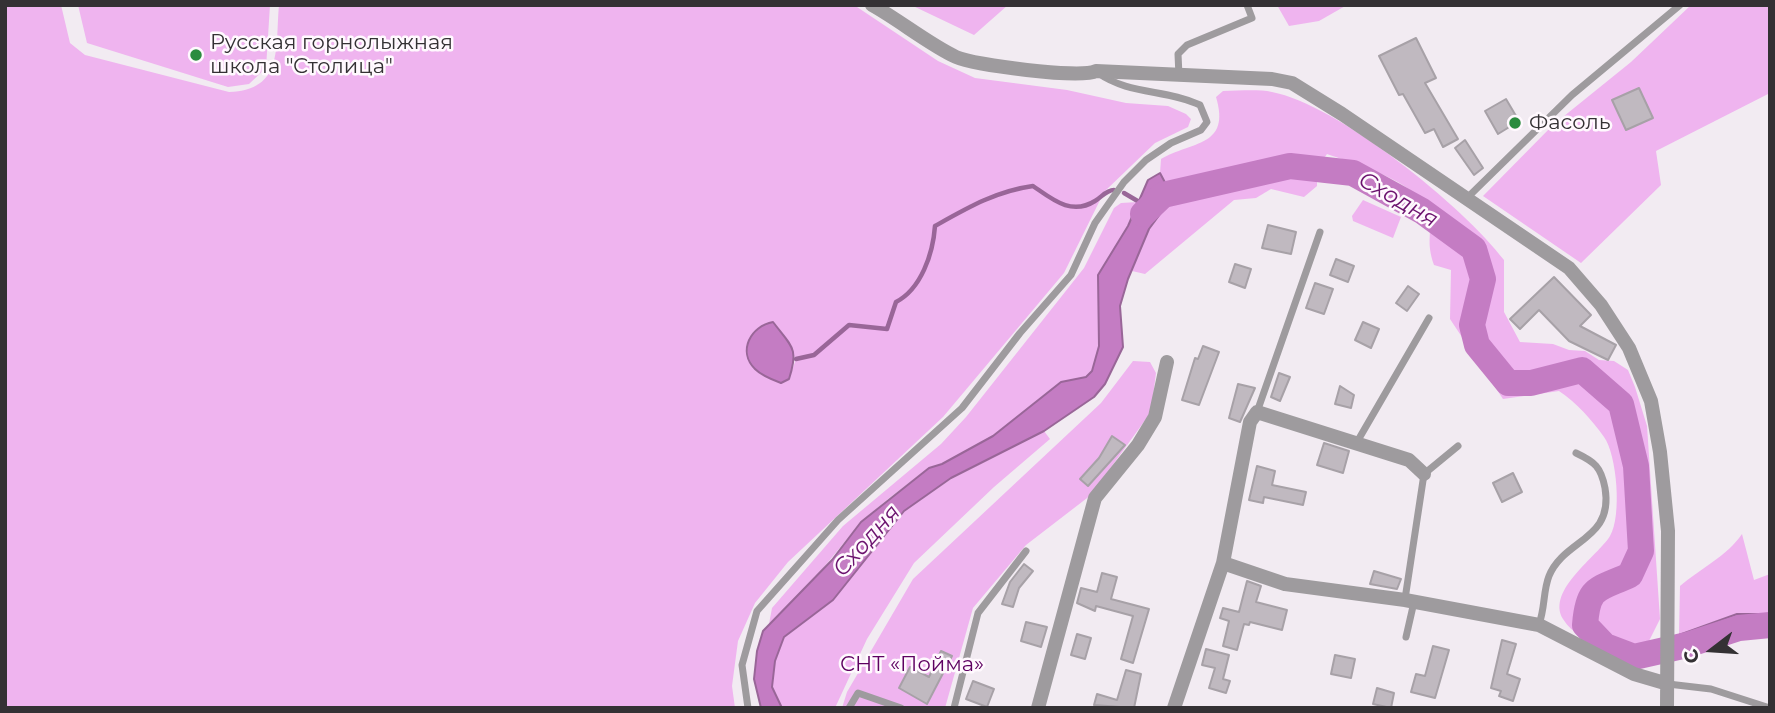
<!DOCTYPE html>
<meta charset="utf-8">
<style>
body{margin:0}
#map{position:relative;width:1775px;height:713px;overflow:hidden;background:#f2ebf2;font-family:Montserrat,sans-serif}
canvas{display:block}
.frame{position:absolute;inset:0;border:7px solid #343134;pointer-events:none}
.north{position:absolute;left:1677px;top:615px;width:70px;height:70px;-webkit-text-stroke:5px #fff9fe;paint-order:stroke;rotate:253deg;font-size:19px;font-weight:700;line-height:28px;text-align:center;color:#343134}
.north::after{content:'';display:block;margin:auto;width:24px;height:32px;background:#343134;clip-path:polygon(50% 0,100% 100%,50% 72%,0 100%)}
</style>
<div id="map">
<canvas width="1775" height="713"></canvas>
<div class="frame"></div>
<div class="north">С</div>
</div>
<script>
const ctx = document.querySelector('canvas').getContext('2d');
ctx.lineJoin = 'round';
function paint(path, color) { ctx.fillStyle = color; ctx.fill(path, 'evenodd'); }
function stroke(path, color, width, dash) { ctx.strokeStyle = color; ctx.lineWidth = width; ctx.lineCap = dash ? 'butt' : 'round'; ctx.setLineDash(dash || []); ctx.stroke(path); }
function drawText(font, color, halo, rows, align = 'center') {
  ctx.font = font + ' Montserrat,sans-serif'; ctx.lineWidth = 5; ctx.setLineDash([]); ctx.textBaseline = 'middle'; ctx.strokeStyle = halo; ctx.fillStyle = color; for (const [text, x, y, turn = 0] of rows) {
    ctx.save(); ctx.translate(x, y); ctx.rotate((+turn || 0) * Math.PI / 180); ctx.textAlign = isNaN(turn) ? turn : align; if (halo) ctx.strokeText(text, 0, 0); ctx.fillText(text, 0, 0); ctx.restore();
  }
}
const green = new Path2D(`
 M5 5H61L70 43 85 55 229 92C284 90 275 48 279 5H854L938 61 975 78 1067 90 1126 103 1168 106 1186 114 1191 119 1188 127 1155 143 1104 192 1064 273 943 417 788 562 755 603 738 641 732 686 735 708H5ZM773 323 796 359 789 379 781 383 754 368Z
 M78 5H270L266 68 249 84 228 87 87 43Z
 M911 5H1008L974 35Z
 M1277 5H1347L1319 21 1289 26Z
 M1691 5H1770V93L1656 151 1661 185 1581 263 1483 196 1553 125 1631 62Z
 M1223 91C1239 91 1257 89 1272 92 1337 104 1464 207 1504 260V312L1520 342 1553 344 1569 350 1585 351 1599 360 1614 361 1628 370 1635 387 1647 426 1660 619 1647 645 1632 652C1628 649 1624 643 1620 641 1616 640 1609 641 1604 641 1588 641 1572 634 1563 619 1546 590 1598 556 1610 536 1622 516 1617 455 1604 437 1592 420 1576 402 1559 391L1503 399 1450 319 1451 270 1434 265C1426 242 1432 237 1429 217 1425 183 1355 164 1327 154L1317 168V186L1304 197 1271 189 1256 198 1234 200 1145 274 1132 271 1149 229 1166 206 1169 190 1160 173 1161 159C1192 141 1231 147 1216 97Z
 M1363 200 1401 217 1393 238 1353 221 1352 216Z
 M1138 202 1128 226 1098 275 1099 346 1092 371 1086 377 1061 382 993 436 942 465 929 468 888 499 861 522 797 600 769 624 772 608 843 526 941 444 966 417 1084 268 1114 208 1121 203Z
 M1133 361 1150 362 1156 373 1151 412 1091 495 1026 545 973 608 945 708H842L847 692 913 579 1101 403Z
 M1044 431 1050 439 994 487 914 563 867 639 835 708H782L772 687 775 661 784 637 833 600 904 511 951 479Z
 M1742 534 1754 580 1770 574V614H1737L1679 635 1680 586C1701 568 1727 556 1742 534Z`);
const water = new Path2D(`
 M1160 173 1169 190 1166 206 1149 229 1128 279 1120 306 1123 347 1105 384 1094 397 1044 431 951 478 904 511 833 600 784 637 775 661 772 687 782 708H761L754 679 757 651 763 631 832 560 861 522 929 468 942 464 993 436 1061 382 1086 377 1092 371 1099 346 1098 275 1128 226 1148 180Z
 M773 322C792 347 799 348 789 379L781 383C773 380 762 376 755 369 737 351 751 326 773 322Z
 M1737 614H1770V634L1718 643 1679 656V635Z`);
const stream = new Path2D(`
 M1124 193 1141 203
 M796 359 814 355 849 325 887 329 896 302C921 289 933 254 935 226 967 208 996 191 1033 186 1052 199 1071 216 1095 201 1102 197 1106 190 1114 190`);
const river = new Path2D(`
 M1143 214 1163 195 1290 166 1353 173 1422 211 1474 249 1483 279 1472 325 1477 345 1508 383H1531L1582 370 1621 404 1636 466 1641 551 1630 575C1597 590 1588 586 1585 625L1605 646 1634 657 1687 645 1739 628 1770 625`);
const building = new Path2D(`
 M1416 38 1436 78 1425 83 1458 139 1443 147 1434 129 1425 133 1403 94 1399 95 1379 56Z
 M1639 88 1653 118 1626 130 1612 100Z
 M1506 99 1519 121 1498 134 1485 111Z
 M1465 140 1483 168 1474 175 1455 148Z
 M1268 225 1296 232 1291 254 1262 248Z
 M1336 259 1354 266 1348 282 1330 275Z
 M1235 264 1251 269 1245 288 1229 282Z
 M1554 277 1591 315 1580 326 1616 345 1608 360 1569 341 1539 310 1520 329 1510 319Z
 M1315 283 1333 289 1324 314 1306 308Z
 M1408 286 1419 294 1407 311 1396 303Z
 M1363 322 1379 329 1371 348 1355 340Z
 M1203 346 1219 352 1199 405 1182 400 1195 358 1198 359Z
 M1279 373 1290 377 1280 401 1271 397Z
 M1238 384 1255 388 1240 422 1229 418Z
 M1340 386 1354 395 1351 408 1335 404Z
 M1112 436 1125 445 1088 486 1080 479 1099 458Z
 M1324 443 1349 451 1343 473 1317 465Z
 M1257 466 1275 471 1272 485 1306 492 1303 505 1264 497 1263 503 1249 500Z
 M1513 473 1522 492 1502 502 1493 483Z
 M1024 564 1033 571 1019 588 1013 607 1002 604 1010 582Z
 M1374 571 1401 579 1397 589 1370 584Z
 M1102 573 1117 577 1111 599 1149 609 1133 663 1121 659 1133 616 1096 606 1095 611 1077 603 1081 588 1097 592Z
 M1247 581 1261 586 1256 602 1287 610 1282 630 1250 622 1249 625 1244 624 1237 650 1223 646 1229 621 1220 618 1223 608 1239 612Z
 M1026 622 1047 627 1041 647 1021 641Z
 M1077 634 1091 638 1085 659 1071 655Z
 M1502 640 1516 644 1507 674 1520 679 1513 701 1499 696 1501 691 1491 688Z
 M1433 646 1449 650 1435 698 1411 692 1416 674 1425 676Z
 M1206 649 1229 655 1223 679 1230 681 1226 693 1209 688 1215 668 1202 665Z
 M941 651 952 656 927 704 899 688 910 667 929 677Z
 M1335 655 1355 659 1351 678 1331 674Z
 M1126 670 1141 674 1134 708 1094 705 1097 694 1117 700Z
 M973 681 994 689 987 707 966 699Z
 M1377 688 1394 693 1391 708 1373 704Z`);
const lane = new Path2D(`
 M1179 76 1178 54 1187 45 1252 18 1247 5
 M1467 198 1572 95 1680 5
 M1257 412 1320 232
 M1357 442 1429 318
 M1405 599 1424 474 1458 446
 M1539 624C1545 609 1543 591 1549 576 1564 539 1614 540 1605 488 1601 467 1595 462 1576 453
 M1406 637 1414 602
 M1668 684 1711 689 1770 708
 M748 708 742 665 757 611 838 520 962 408 1020 333 1071 275 1095 223 1124 182 1146 160 1171 143 1201 130 1207 122 1200 105C1166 89 1129 95 1098 73
 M849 708 858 693 901 708
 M954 708 978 613 1026 551`);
const street = new Path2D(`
 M872 5C899 20 930 45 956 57 974 65 1080 79 1096 71L1272 79 1292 83 1342 114 1569 268 1601 305 1629 348 1651 401 1660 452 1668 531 1667 708
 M1223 563 1285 584 1405 600 1539 625 1634 674 1668 684
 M1038 708 1095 498 1138 445 1155 417 1167 362
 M1174 708 1223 563 1250 422 1257 412 1409 460 1424 474`);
const markers = [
 [196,55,7,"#2b8c3f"],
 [1515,123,7,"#2b8c3f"]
];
const poiNames = [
 ["Русская горнолыжная",210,43],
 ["школа \"Столица\"",210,67],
 ["Фасоль",1529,123]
];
const parkNames = [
 ["СНТ «Пойма»",912,665]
];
const waterNames = [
 ["Сходня",1398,200,30],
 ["Сходня",867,541,-48]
];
paint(green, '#efb4ef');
paint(water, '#c47cc3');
stroke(water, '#996698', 2);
stroke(stream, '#996698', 4.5);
stroke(river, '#c47cc3', 26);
paint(building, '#c0b9c0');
stroke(building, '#a7a1a7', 2);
stroke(lane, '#9e9b9e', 7);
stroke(street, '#9e9b9e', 14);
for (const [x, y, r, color] of markers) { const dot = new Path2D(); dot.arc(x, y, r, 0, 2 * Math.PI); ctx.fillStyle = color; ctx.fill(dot); stroke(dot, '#fff9fe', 2.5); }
drawText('21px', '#343134', '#fff9fe', poiNames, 'left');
drawText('21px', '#5e0061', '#fff9fe', parkNames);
drawText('italic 23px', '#6b126e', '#fff9fe', waterNames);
</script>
